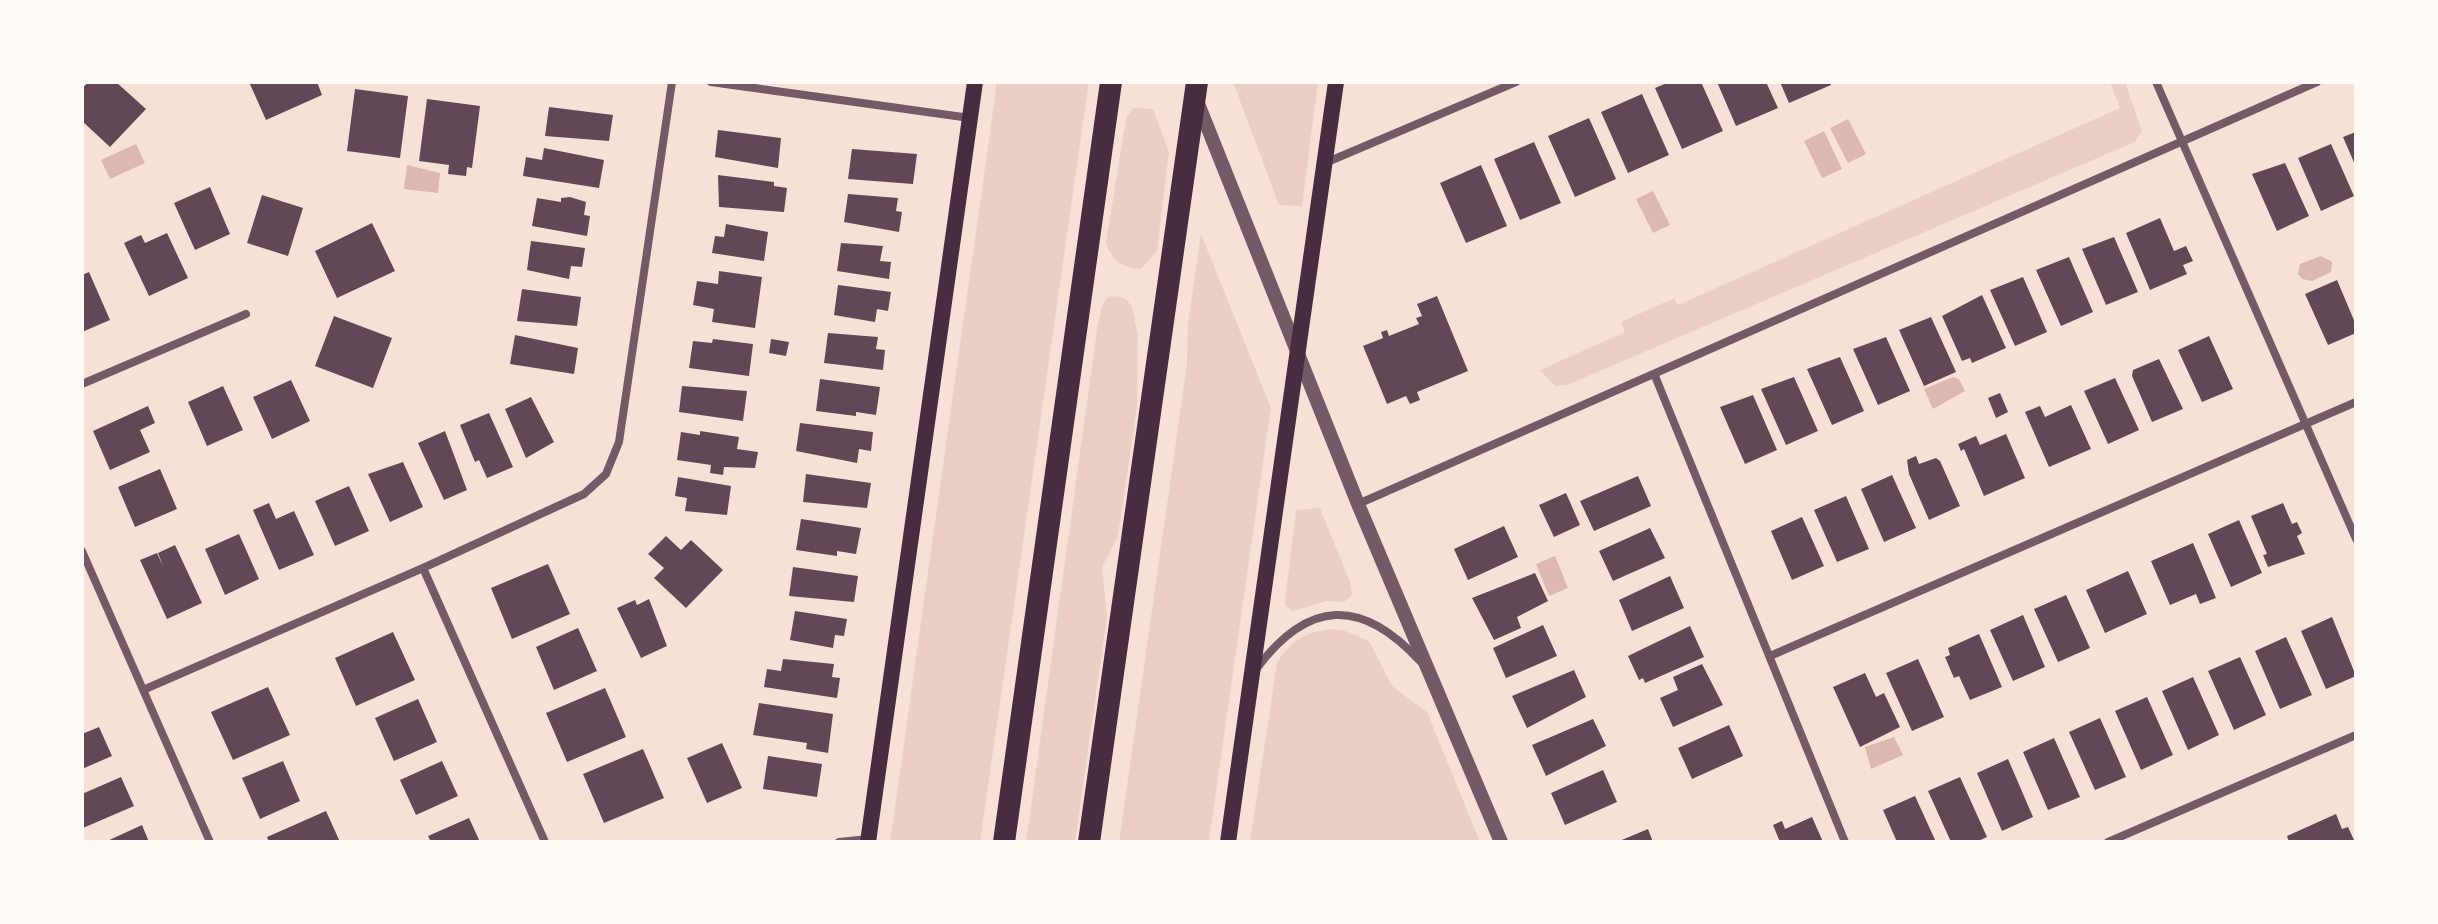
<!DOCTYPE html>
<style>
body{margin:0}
#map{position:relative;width:2438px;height:924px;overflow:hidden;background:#f7e1d7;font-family:Cabin,sans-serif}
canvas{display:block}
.frame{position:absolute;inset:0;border:84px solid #fffaf5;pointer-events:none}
</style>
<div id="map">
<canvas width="2438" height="924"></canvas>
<div class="frame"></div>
</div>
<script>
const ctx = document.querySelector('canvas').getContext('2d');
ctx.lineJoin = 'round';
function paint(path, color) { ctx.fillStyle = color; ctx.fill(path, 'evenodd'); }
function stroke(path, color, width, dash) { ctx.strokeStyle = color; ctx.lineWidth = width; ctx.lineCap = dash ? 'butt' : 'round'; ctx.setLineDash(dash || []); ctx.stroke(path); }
const green = new Path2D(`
 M997 82H1089L980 842H890Z
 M1233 82H1318L1302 206 1279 205Z
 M2110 82H2125L2142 131 2135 142 1567 385 1555 386 1540 370 1625 332 1621 322 1674 298 1678 305 2120 108Z
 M1133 108 1153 109 1169 152 1157 251 1141 269C1122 268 1112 261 1106 243L1126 118Z
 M1201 234 1271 408 1209 842H1119L1187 364 1188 322Z
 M1116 296 1126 299 1132 307 1138 335 1137 407 1118 536 1102 567 1107 617 1075 842H1026L1097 330 1102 305 1108 297Z
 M1320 508 1350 582 1352 595 1344 602 1327 601 1293 611 1285 606V600L1296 510Z
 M1332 629 1343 630 1369 641 1392 686 1427 712 1480 842H1250L1277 663C1290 641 1307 631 1332 629Z`);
const water = new Path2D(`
 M1848 119 1866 154 1848 163 1830 128Z
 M1824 131 1842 169 1822 178 1804 141Z
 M136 144 145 163 110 179 101 160Z
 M407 165 440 173 438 193 404 189Z
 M1653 191 1670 225 1653 233 1636 199Z
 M2321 256 2332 262 2331 272 2312 281 2302 279 2298 274 2300 264Z
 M1953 377 1959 379 1965 391 1933 409 1924 389Z
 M1555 556 1568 588 1549 596 1536 564Z
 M1894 737 1903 755 1871 769 1865 747Z`);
const building = new Path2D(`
 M88 82H116L146 109 110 147 82 121V89Z
 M249 82H317L322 95 266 120Z
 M1669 82H1701L1723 131 1682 149 1655 88Z
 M1717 82H1766L1778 108 1736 126Z
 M1780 82H1830L1831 85 1789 103Z
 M355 89 408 96 400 158 347 151Z
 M1642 94 1669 155 1628 173 1601 112Z
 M427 99 480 106 472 168 467 167 466 176 448 174 449 165 419 161Z
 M549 107 613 115 609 141 545 136Z
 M1589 118 1616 179 1575 197 1548 136Z
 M718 130 781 138 778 168 715 157Z
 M2356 132V167L2343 137Z
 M1534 142 1561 203 1520 220 1494 159Z
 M2331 144 2354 196 2321 211 2298 158Z
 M544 148 604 160 599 188 523 176 526 157 542 160Z
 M852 149 917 154 913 184 848 179Z
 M2285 163 2309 216 2277 231 2252 174Z
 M1481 165 1507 226 1466 243 1440 183Z
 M718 175 774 182V186L787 188 784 212 719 207Z
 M210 187 230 234 195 250 174 203Z
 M848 194 898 198 896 211 902 212 899 232 844 222Z
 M262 195 303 208 288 256 247 243Z
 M570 197 586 202 584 215 590 216 587 236 532 226 537 198 561 202V198Z
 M2160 218 2174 251 2186 246 2193 261 2183 265 2187 274 2150 290 2126 233Z
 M372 223 395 271 337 298 315 251Z
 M726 224 768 232 764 261 712 253 715 236 724 237Z
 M167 233 188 278 149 296 124 243 141 235 145 243Z
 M2114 237 2138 292 2106 305 2082 249Z
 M531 241 585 248 582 267 571 266 569 279 527 270Z
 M841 243 883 246 880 261 891 262 889 279 837 271Z
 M2069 257 2093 312 2061 326 2036 270Z
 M719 271 762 277 755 328 712 322 714 309 693 305 697 281 718 284Z
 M89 272 110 320 82 332V275Z
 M2023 277 2047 332 2015 346 1990 290Z
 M2337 280 2356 325V333L2328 345 2305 294Z
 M838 285 891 292 888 311 877 309 875 322 834 315Z
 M522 289 581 297 577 326 517 321Z
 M1982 295 2006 348 1972 363 1970 358 1962 361 1942 316Z
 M1437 296 1468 371 1417 392 1420 400 1410 404 1406 396 1387 404 1363 346 1383 338 1381 332 1387 330 1389 336 1419 324 1416 318 1422 316 1417 304Z
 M334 316 392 338 373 388 315 366Z
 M1931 317 1956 372 1924 386 1899 330Z
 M828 333 878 337 876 349 885 350 883 370 824 363Z
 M515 335 578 348 574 374 510 364Z
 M2209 336 2233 389 2202 402 2178 350Z
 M1886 337 1910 391 1878 405 1853 349Z
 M713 339 753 344 749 376 689 368 693 341 712 343Z
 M771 339 789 342 786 356 769 353Z
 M1840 357 1864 411 1832 425 1807 369Z
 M2159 359 2183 409 2152 422 2132 376 2133 370Z
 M1794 377 1818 431 1786 445 1761 389Z
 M2115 378 2139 430 2108 444 2084 391Z
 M820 379 880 387 876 415 856 412V416L816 411Z
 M291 380 310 421 272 439 253 397Z
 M223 386 243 430 207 446 188 402Z
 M682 386 747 391 743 421 679 412Z
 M2000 393 2008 412 1996 418 1988 398Z
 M1753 395 1777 450 1745 464 1720 407Z
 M531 397 554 442 526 458 505 409Z
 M2071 405 2091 449 2049 467 2025 412 2040 406 2045 417Z
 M148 406 155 423 140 430 150 452 110 470 93 431Z
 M489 413 513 467 487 478 479 460 475 462 460 425Z
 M800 423 873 432 871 451 859 449 857 463 796 451Z
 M445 431 467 490 444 500 418 443Z
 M700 431 739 437 737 449 758 452 755 468 724 467 723 475 710 473 711 465 677 460 681 432 700 435Z
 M2006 434 2025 478 1984 496 1964 449 1961 451 1958 444 1976 436 1980 445Z
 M1916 456 1919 464 1936 458 1940 461 1960 506 1929 520 1909 474 1907 460Z
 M403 462 423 507 390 522 368 474Z
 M160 469 177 509 135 527 118 487Z
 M806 474 871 483 867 508 803 502Z
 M1892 475 1916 528 1884 542 1861 489Z
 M1638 476 1651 506 1594 531 1580 501Z
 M678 477 731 486 727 515 685 511 687 498 675 496Z
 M349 486 369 531 335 546 315 501Z
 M1566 493 1580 525 1554 537 1539 505Z
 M1846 496 1869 549 1837 562 1814 510Z
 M269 503 276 519 294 511 314 555 279 570 253 510Z
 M2283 503 2292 524 2297 522 2302 533 2297 536 2305 554 2268 567 2263 555 2267 554 2251 516Z
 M1802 517 1824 566 1792 580 1771 531Z
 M801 519 861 528 856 554 837 551V556L796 550Z
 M2239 520 2262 573 2231 587 2208 534Z
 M1504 526 1518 557 1468 580 1454 549Z
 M1650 528 1665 558 1613 581 1599 551Z
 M239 534 259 579 225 595 205 549Z
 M666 536 681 550 691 540 723 570 686 608 654 578 664 568 648 554Z
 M2193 543 2216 598 2200 604 2196 594 2170 605 2151 561Z
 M175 545 202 603 167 619 140 560 157 553 163 566 158 553Z
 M548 564 570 614 512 639 491 588Z
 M793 567 858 576 854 602 789 596Z
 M2128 571 2147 614 2105 633 2086 590Z
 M1535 573 1548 601 1517 617 1521 628 1494 640 1472 598Z
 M1670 576 1684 608 1632 631 1619 600Z
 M2066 595 2090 648 2058 662 2034 609Z
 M649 599 667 646 641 658 617 608 635 600 637 605Z
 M795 611 847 619 844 636 835 635 833 648 790 640Z
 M2023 615 2045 667 2013 681 1990 630Z
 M2332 617 2356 676 2326 689 2301 631Z
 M1543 625 1557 656 1506 678 1493 648Z
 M1690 626 1704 657 1645 683 1643 678 1639 680 1628 656Z
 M578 628 597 671 554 690 536 647Z
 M393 632 415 680 356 706 335 658Z
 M1979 634 2002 687 1970 700 1959 676 1954 678 1945 657 1950 655 1948 648Z
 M2286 637 2312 695 2280 709 2255 651Z
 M2240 657 2266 715 2234 730 2208 671Z
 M783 659 834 664 832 677 840 678 837 698 764 687 767 669 781 671Z
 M1918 659 1944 717 1912 731 1886 673Z
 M1702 664 1723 705 1673 727 1660 698 1678 690 1673 677Z
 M1574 670 1586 697 1527 728 1512 696Z
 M1865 673 1876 697 1884 693 1900 727 1860 747 1833 687Z
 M2193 677 2219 735 2188 750 2162 691Z
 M268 687 290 735 233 760 211 712Z
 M605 688 626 737 567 762 546 713Z
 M2147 697 2173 755 2141 770 2115 711Z
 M418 699 437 742 394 761 375 718Z
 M759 703 833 714 828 753 806 749 807 743 753 735Z
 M2100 718 2126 777 2095 790 2069 732Z
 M1593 719 1606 746 1546 776 1532 745Z
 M1729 725 1743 756 1692 779 1678 748Z
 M99 727 112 756 82 769V734Z
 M2054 738 2080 797 2048 810 2023 752Z
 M722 743 742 788 707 803 687 758Z
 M643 749 664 798 604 823 583 774Z
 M768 756 822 764 817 797 763 789Z
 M2008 759 2033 817 2002 831 1977 773Z
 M283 761 300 801 260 819 242 778Z
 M442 761 458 796 416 815 400 780Z
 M1603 770 1617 802 1565 825 1551 793Z
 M121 777 134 806 83 828 82 794Z
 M1960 777 1987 837 1976 842H1951L1928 791Z
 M1915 796 1936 842H1897L1883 810Z
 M326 811 340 842H269L267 837Z
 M2336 814 2342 829 2348 827 2354 840 2289 842 2287 836Z
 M1812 817 1823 842H1780L1773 825 1782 821 1785 829Z
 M469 818 480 842H431L428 836Z
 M142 825 149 842H105Z
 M1648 829 1653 842H1617Z`);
const minor = new Path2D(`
 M711 82 970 118
 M2156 82 2356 539
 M1325 163 1516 82
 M1655 376 1845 842
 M82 384 246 314
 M1358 504 2317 82
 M82 551 210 842
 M423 568 545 842
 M1770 656 2356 402
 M1257 668C1308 600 1361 597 1420 661
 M143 690 423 568 584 494 606 474 619 442 672 82
 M839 842 869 839
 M2108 842 2356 735`);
const tertiary = new Path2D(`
 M1197 101 1358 504 1501 842`);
const secondary = new Path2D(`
 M868 842 975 82
 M1228 842 1336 82`);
const motorway = new Path2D(`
 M1004 842 1111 82
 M1089 842 1197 82`);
paint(green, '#ebcfc5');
paint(water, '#dcb8b0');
paint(building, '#644757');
stroke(minor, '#755966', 8);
stroke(tertiary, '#755966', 14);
stroke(secondary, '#4a2c40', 16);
stroke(motorway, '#4a2c40', 22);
</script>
